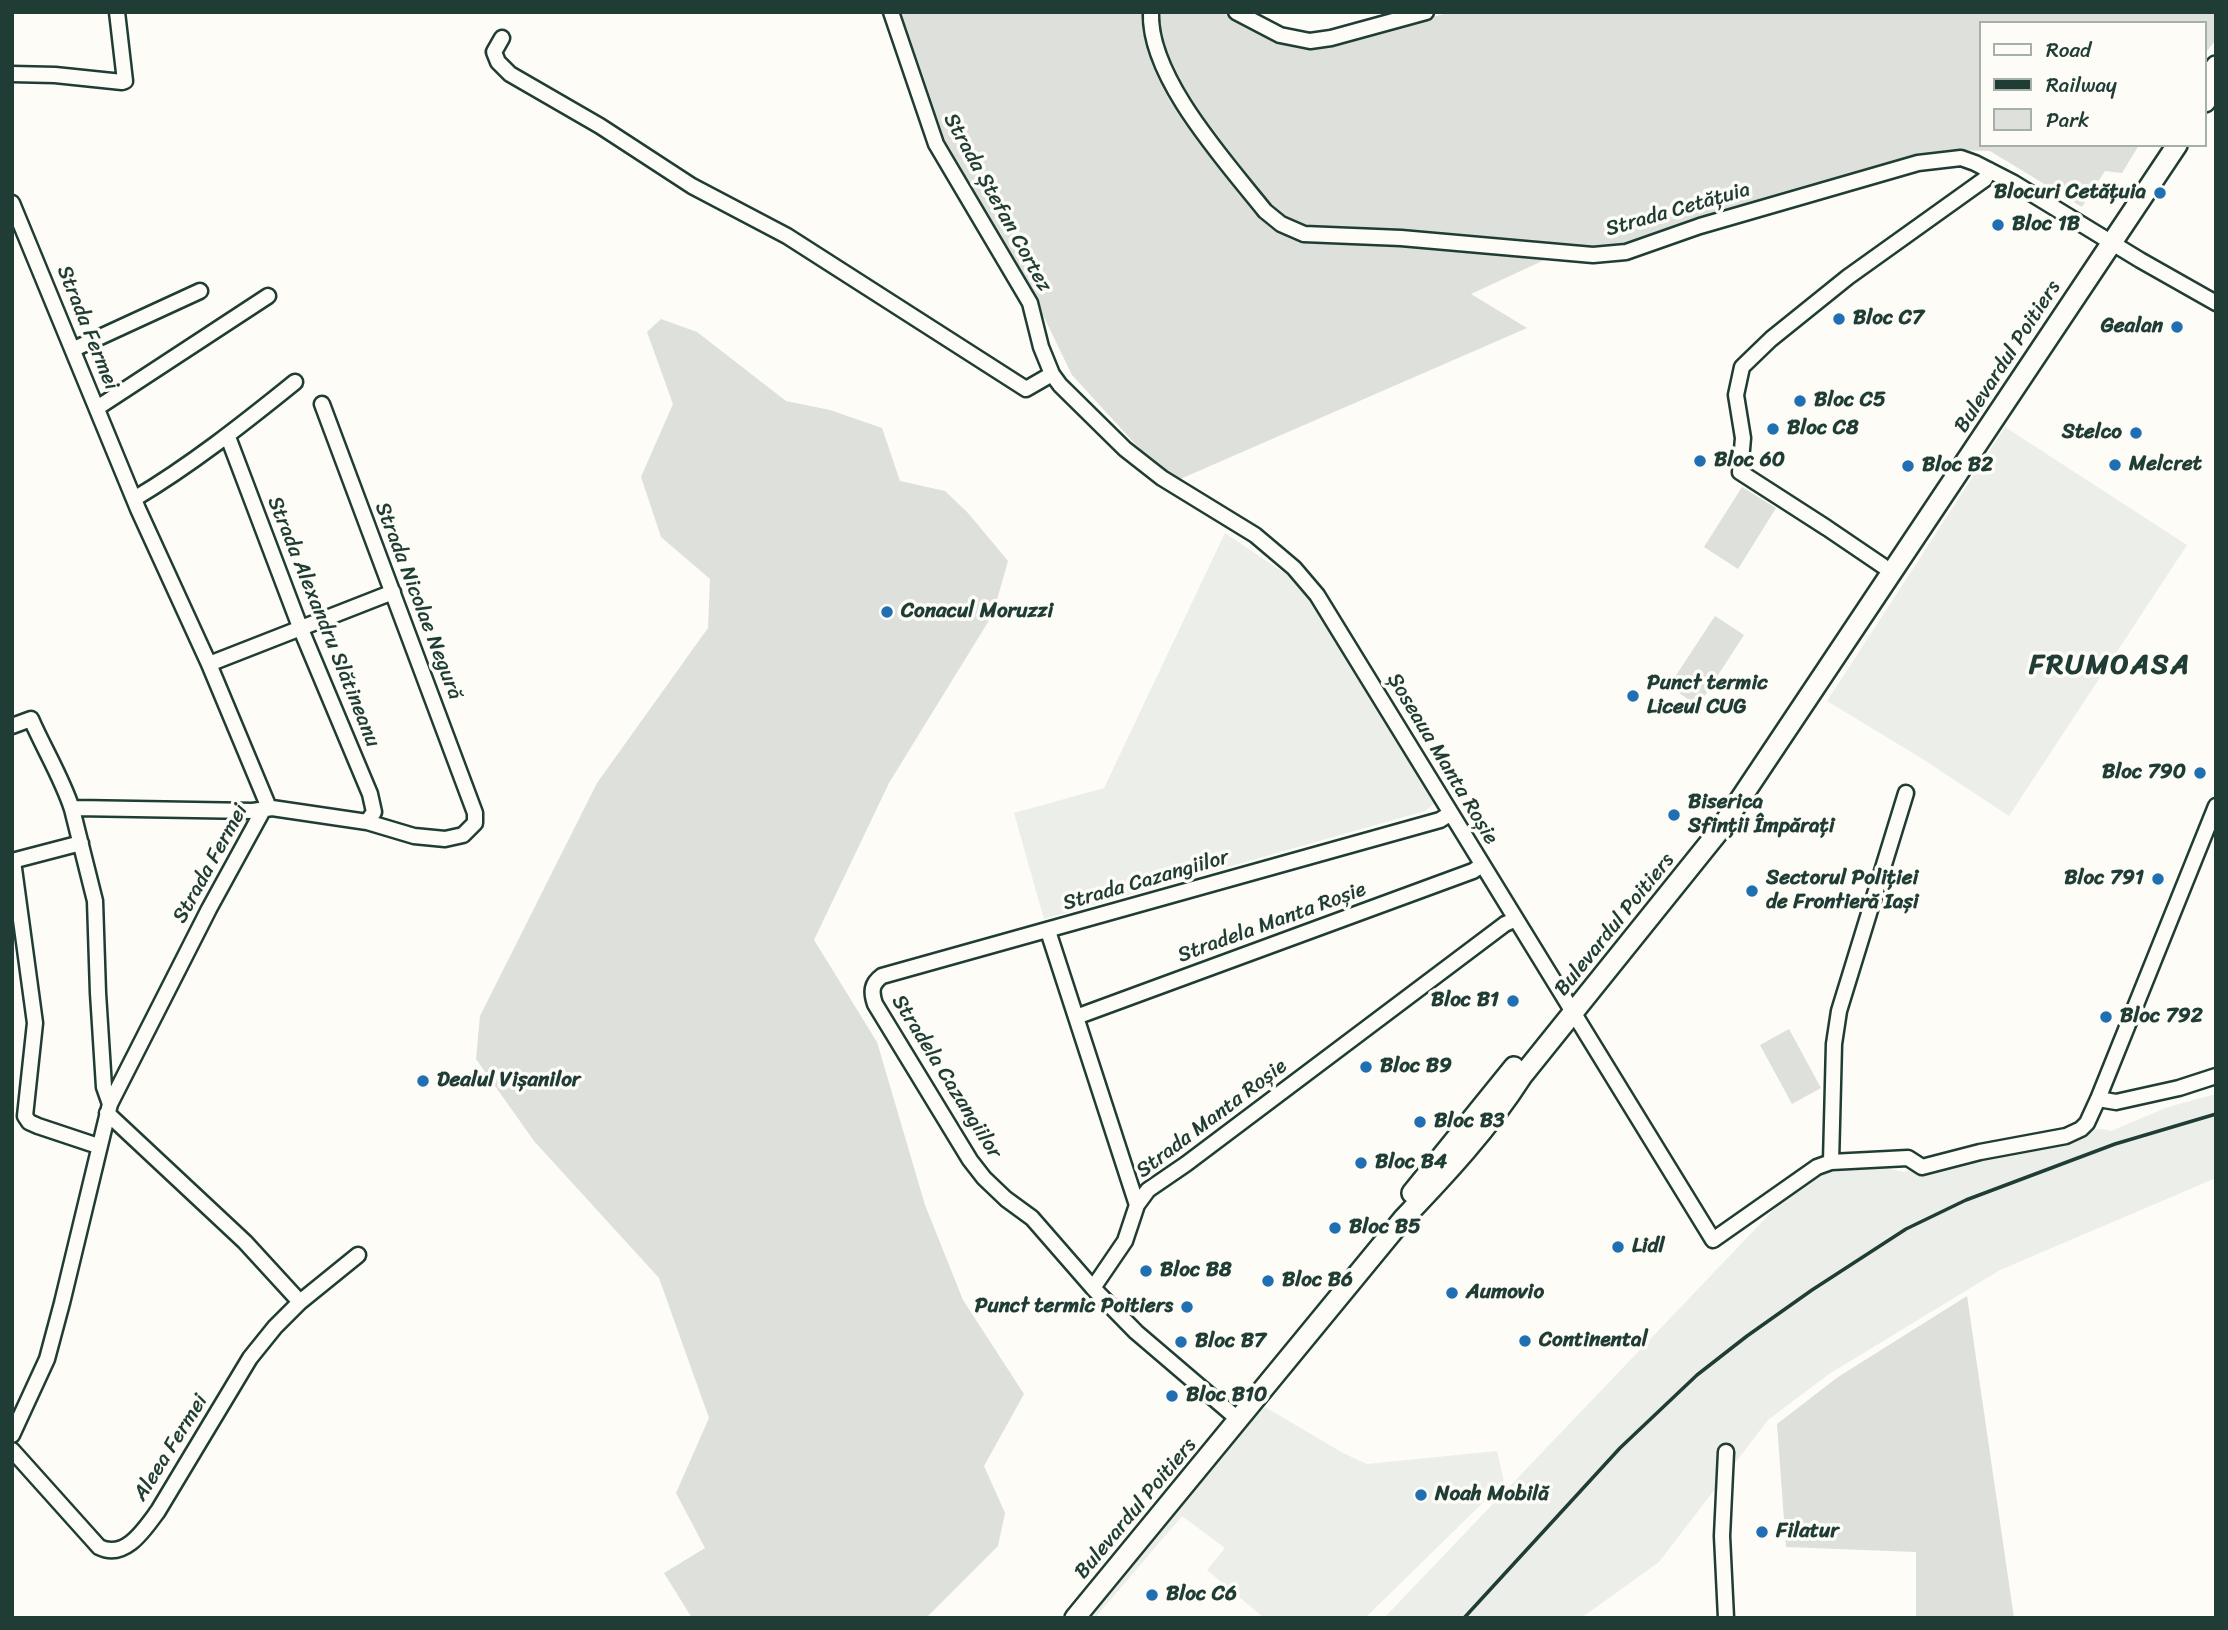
<!DOCTYPE html>
<meta charset="utf-8">
<style>
body{margin:0}
#map{position:relative;width:2228px;height:1630px;overflow:hidden;background:#fdfcf7;font-family:Sriracha,sans-serif}
canvas{display:block}
.frame{position:absolute;inset:0;border:14px solid #1f3d34;pointer-events:none}
.legend{position:absolute;left:1979px;top:21px;width:228px;height:126px;box-sizing:border-box;background:#fdfcf7;border:2px solid #a4b0a9;margin:0;padding:9px 12px;list-style:none;font-size:21px;color:#1f3d34}
.legend li{display:flex;align-items:center;gap:14px;height:35px}
.legend b{width:35px;border:2px solid #a4b0a9}
</style>
<div id="map">
<canvas width="2228" height="1630"></canvas>
<div class="frame"></div>
<ul class="legend">
<li><b style="height:9px;background:#fdfcf7"></b>Road</li>
<li><b style="height:9px;background:#1f3d34"></b>Railway</li>
<li><b style="height:19px;background:#dde0db"></b>Park</li>
</ul>
</div>
<script>
const ctx = document.querySelector('canvas').getContext('2d');
ctx.lineJoin = 'round';
function paint(path, color) { ctx.fillStyle = color; ctx.fill(path, 'evenodd'); }
function stroke(path, color, width, dash) { ctx.strokeStyle = color; ctx.lineWidth = width; ctx.lineCap = dash ? 'butt' : 'round'; ctx.setLineDash(dash || []); ctx.stroke(path); }
function drawText(font, color, halo, rows, align = 'center') {
  ctx.font = font + ' Sriracha,sans-serif'; ctx.lineWidth = 7; ctx.setLineDash([]); ctx.textBaseline = 'middle'; ctx.strokeStyle = halo; ctx.fillStyle = color; for (const [text, x, y, turn = 0] of rows) {
    ctx.save(); ctx.translate(x, y); ctx.rotate((+turn || 0) * Math.PI / 180); ctx.textAlign = isNaN(turn) ? turn : align; if (halo) ctx.strokeText(text, 0, 0); ctx.fillText(text, 0, 0); ctx.restore();
  }
}
const built = new Path2D(`
 M2005 427 2187 545 2009 816 1921 758 1827 701Z
 M1225 533 1293 579 1311 601 1435 803 1425 811 1044 919 1014 813 1104 788Z
 M2216 1094V1178L2000 1270 1829 1374 1768 1420 1659 1562 1581 1618H1384L1825 1156 1904 1172 2028 1135 2102 1129 2111 1131 2168 1107Z
 M1265 1407 1343 1453 1367 1464 1497 1451 1504 1482 1365 1618H1264L1207 1570 1225 1548 1182 1516 1095 1618H1061Z`);
const green = new Path2D(`
 M891 12H1221L1271 39 1307 48 1352 39 1451 12H2216V40L2205 53V23H1981V145H2139L2122 173 2105 171 2082 207 1990 151 1947 150 1629 244 1579 256H1553L1471 294 1527 328 1171 483 1072 375 1023 274 935 144Z
 M661 319 697 332 786 401 830 410 882 428 900 481 945 491 968 513 1008 561 993 614 889 783 814 940 877 1042 925 1205 963 1300 1024 1394 984 1466 1005 1513 998 1546 926 1618H692L664 1573 705 1548 676 1493 709 1418 659 1278 534 1141 476 1059 480 1016 597 783 708 628 710 579 661 537 641 477 673 404 647 332Z
 M1742 487 1776 508 1738 569 1704 547Z
 M1715 616 1744 635 1698 706 1669 686Z
 M1789 1029 1821 1088 1792 1104 1760 1045Z
 M1967 1296 2014 1618H1916V1552L1786 1547 1777 1424 1838 1377Z`);
const minor = new Path2D(`
 M891 12 936 144 1030 303 1041 347 1052 374 1060 385 1125 449 1162 478 1255 535 1294 568 1317 595 1713 1240 1817 1167 1831 1162 1908 1158 1922 1167 1980 1152 2066 1136 2081 1129 2087 1123 2098 1099 2216 806
 M1151 12C1148 77 1226 162 1265 211L1281 224 1304 234 1401 238 1593 255 1626 252 1700 226 1918 163 1961 158 1975 163 2014 183 2140 260 2216 303
 M1236 12 1280 35 1310 41 1331 38 1426 12
 M502 38 494 52 498 62 510 74 600 126 692 186 787 236 1026 389 1052 374
 M12 74 55 75 122 82 125 81 117 12
 M12 203 138 509 209 664 267 803 209 909 110 1104 62 1303 47 1359 12 1435
 M74 349 200 291
 M97 408 268 296
 M228 437 300 627 370 794 374 812 367 822
 M134 499C191 465 243 424 295 382
 M1883 566 1827 528 1740 472 1743 438 1736 395 1742 367 1771 339 1848 277 1985 179 1989 170
 M209 664 393 592
 M12 726 31 719C44 749 62 778 72 809
 M12 861 81 843
 M13 861 35 1023 25 1116 29 1122 38 1126 98 1146
 M1048 931 1137 1205
 M1076 1017 1473 871 1482 865
 M2098 1099 2116 1102 2179 1088 2216 1076
 M110 1104 104 1087 98 993 95 901 72 809 76 808 253 811 272 808 367 822 414 836 445 839 463 835 475 823V813L322 404
 M107 1113 245 1242 300 1302
 M1831 1162 1834 1044 1839 1011 1906 793
 M1093 1288 1032 1218 1006 1199 984 1178 970 1160 875 1004C871 992 871 984 882 976L1440 820 1451 813
 M1239 1420 1136 1332 1093 1288 1125 1241 1137 1205 1148 1190 1186 1164 1505 924 1516 919
 M12 1450 99 1547C125 1560 144 1530 158 1511L250 1358 275 1327 300 1302 358 1255
 M1726 1452 1722 1536 1726 1618`);
const major = new Path2D(`
 M2205 81 2216 66
 M2205 102 2216 86
 M1412 1193 1514 1067
 M1075 1618 1403 1219C1446 1174 1488 1129 1522 1076L1719 831 2177 145`);
const rail = new Path2D(`
 M1464 1618 1620 1448 1697 1375 1747 1336 1812 1290 1906 1229 1966 1200 2115 1144 2216 1114`);
const markers = [
 [2160,193,7,"#1f6fb2"],
 [1998,225,7,"#1f6fb2"],
 [1839,319,7,"#1f6fb2"],
 [2177,327,7,"#1f6fb2"],
 [1800,401,7,"#1f6fb2"],
 [1773,429,7,"#1f6fb2"],
 [2136,433,7,"#1f6fb2"],
 [1700,461,7,"#1f6fb2"],
 [2115,465,7,"#1f6fb2"],
 [1908,466,7,"#1f6fb2"],
 [887,612,7,"#1f6fb2"],
 [1633,696,7,"#1f6fb2"],
 [2200,773,7,"#1f6fb2"],
 [1674,815,7,"#1f6fb2"],
 [2158,879,7,"#1f6fb2"],
 [1752,891,7,"#1f6fb2"],
 [1513,1001,7,"#1f6fb2"],
 [2106,1017,7,"#1f6fb2"],
 [1366,1067,7,"#1f6fb2"],
 [423,1081,7,"#1f6fb2"],
 [1420,1122,7,"#1f6fb2"],
 [1361,1163,7,"#1f6fb2"],
 [1335,1228,7,"#1f6fb2"],
 [1618,1247,7,"#1f6fb2"],
 [1146,1271,7,"#1f6fb2"],
 [1268,1281,7,"#1f6fb2"],
 [1452,1293,7,"#1f6fb2"],
 [1187,1307,7,"#1f6fb2"],
 [1525,1341,7,"#1f6fb2"],
 [1181,1342,7,"#1f6fb2"],
 [1172,1396,7,"#1f6fb2"],
 [1421,1495,7,"#1f6fb2"],
 [1762,1532,7,"#1f6fb2"],
 [1152,1595,7,"#1f6fb2"]
];
const poiNames = [
 ["Blocuri Cetățuia",2146,193,"right"],
 ["Bloc 1B",2012,225],
 ["Bloc C7",1853,319],
 ["Gealan",2163,327,"right"],
 ["Bloc C5",1814,401],
 ["Bloc C8",1787,429],
 ["Stelco",2122,433,"right"],
 ["Bloc 60",1714,461],
 ["Melcret",2129,465],
 ["Bloc B2",1922,466],
 ["Conacul Moruzzi",901,612],
 ["Punct termic",1647,684],
 ["Liceul CUG",1647,708],
 ["Bloc 790",2186,773,"right"],
 ["Biserica",1688,803],
 ["Sfinții Împărați",1688,827],
 ["Sectorul Poliției",1766,879],
 ["de Frontieră Iași",1766,903],
 ["Bloc 791",2144,879,"right"],
 ["Bloc B1",1499,1001,"right"],
 ["Bloc 792",2120,1017],
 ["Bloc B9",1380,1067],
 ["Dealul Vișanilor",437,1081],
 ["Bloc B3",1434,1122],
 ["Bloc B4",1375,1163],
 ["Bloc B5",1349,1228],
 ["Lidl",1632,1247],
 ["Bloc B8",1160,1271],
 ["Bloc B6",1282,1281],
 ["Aumovio",1466,1293],
 ["Punct termic Poitiers",1173,1307,"right"],
 ["Continental",1539,1341],
 ["Bloc B7",1195,1342],
 ["Bloc B10",1186,1396],
 ["Noah Mobilă",1435,1495],
 ["Filatur",1776,1532],
 ["Bloc C6",1166,1595]
];
const streetNames = [
 ["Strada Ștefan Cortez",997,203,61],
 ["Strada Cetățuia",1678,210,-16],
 ["Strada Fermei",87,328,68],
 ["Bulevardul Poitiers",2008,357,-57],
 ["Strada Nicolae Negură",418,601,69],
 ["Strada Alexandru Slătineanu",323,622,68],
 ["Șoseaua Manta Roșie",1442,759,59],
 ["Strada Fermei",211,864,-61],
 ["Strada Cazangiilor",1146,881,-16],
 ["Stradela Manta Roșie",1272,923,-20],
 ["Bulevardul Poitiers",1615,925,-51],
 ["Stradela Cazangiilor",946,1077,58],
 ["Strada Manta Roșie",1212,1119,-37],
 ["Aleea Fermei",171,1448,-58],
 ["Bulevardul Poitiers",1136,1509,-50]
];
const districtNames = [
 ["FRUMOASA",2110,666]
];
paint(built, '#eceee9');
paint(green, '#dde0db');
stroke(minor, '#1f3d34', 19);
stroke(major, '#1f3d34', 24);
stroke(minor, '#fdfcf7', 14);
stroke(major, '#fdfcf7', 19);
stroke(rail, '#1f3d34', 3.5);
for (const [x, y, r, color] of markers) { const dot = new Path2D(); dot.arc(x, y, r, 0, 2 * Math.PI); ctx.fillStyle = color; ctx.fill(dot); stroke(dot, '#fdfcf7', 2.5); }
drawText('bold 21px', '#1f3d34', '#fdfcf7', poiNames, 'left');
drawText('21px', '#1f3d34', '#fdfcf7', streetNames);
ctx.letterSpacing = '2px';
drawText('bold 28px', '#1f3d34', '#fdfcf7', districtNames);
ctx.letterSpacing = '0px';
</script>
